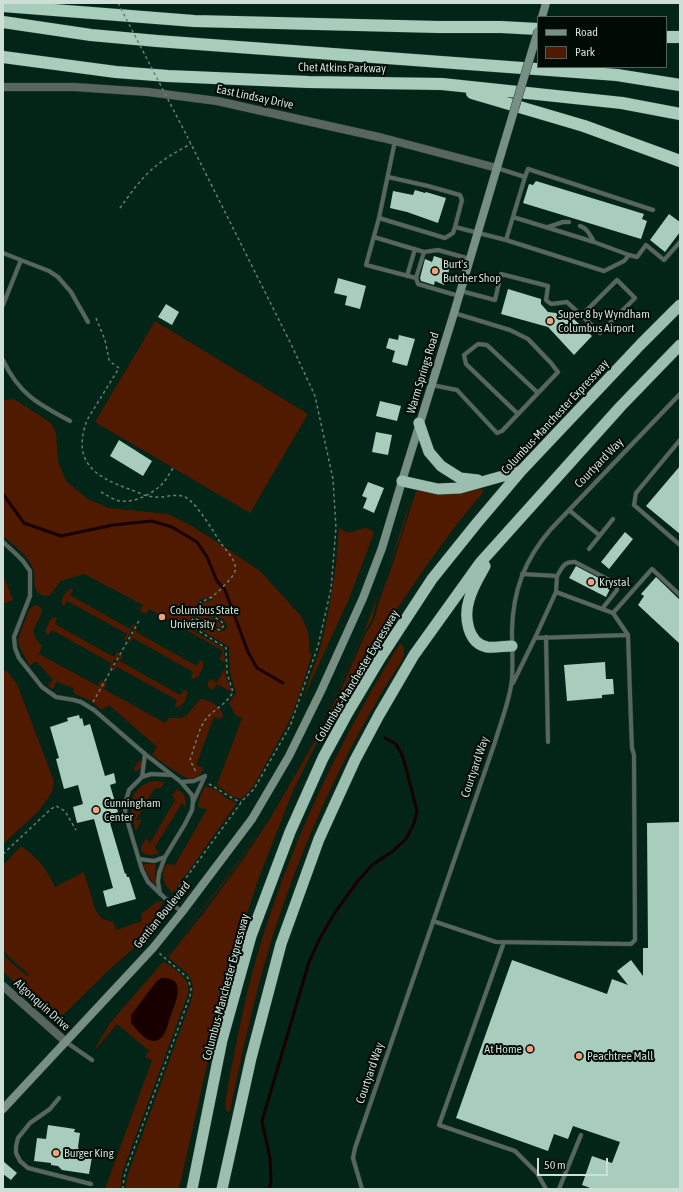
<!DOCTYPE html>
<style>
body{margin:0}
#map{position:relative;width:683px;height:1192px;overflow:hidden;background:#022518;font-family:"Asap Condensed",sans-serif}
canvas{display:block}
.frame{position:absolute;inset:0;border:4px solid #cddfd6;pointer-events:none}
.legend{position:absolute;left:537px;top:16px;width:130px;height:52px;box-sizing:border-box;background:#010b06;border:1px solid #536059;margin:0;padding:5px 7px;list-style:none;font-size:12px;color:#cddfd6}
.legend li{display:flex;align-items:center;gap:8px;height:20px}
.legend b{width:20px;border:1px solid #536059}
.scale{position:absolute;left:537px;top:1158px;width:71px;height:18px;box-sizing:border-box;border:2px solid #cddfd6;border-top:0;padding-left:5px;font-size:12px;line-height:14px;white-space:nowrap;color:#cddfd6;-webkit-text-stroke:3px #010b06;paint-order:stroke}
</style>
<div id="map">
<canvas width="683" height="1192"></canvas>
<div class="frame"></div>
<ul class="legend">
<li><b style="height:5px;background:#789084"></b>Road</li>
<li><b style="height:11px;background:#501a00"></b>Park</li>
</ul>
<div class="scale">50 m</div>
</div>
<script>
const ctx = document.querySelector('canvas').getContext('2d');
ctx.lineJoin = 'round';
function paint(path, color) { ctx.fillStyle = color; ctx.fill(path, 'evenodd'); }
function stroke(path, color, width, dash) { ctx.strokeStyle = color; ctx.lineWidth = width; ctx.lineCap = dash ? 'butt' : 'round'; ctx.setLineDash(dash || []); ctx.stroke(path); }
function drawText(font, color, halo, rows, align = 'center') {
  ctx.font = font + ' "Asap Condensed",sans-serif'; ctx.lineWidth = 4; ctx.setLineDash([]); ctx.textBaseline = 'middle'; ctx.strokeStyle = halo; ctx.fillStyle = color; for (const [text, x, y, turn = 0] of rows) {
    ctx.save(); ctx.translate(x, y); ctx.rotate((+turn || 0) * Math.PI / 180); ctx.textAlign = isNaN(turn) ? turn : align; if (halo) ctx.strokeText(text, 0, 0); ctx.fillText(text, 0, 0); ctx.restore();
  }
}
const green = new Path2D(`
 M155 321 308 414 250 513 95 422Z
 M14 399 51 423 56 433 58 461 66 481 88 499 109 508 168 514 190 525 211 538 260 571 301 616 308 631 310 654H312L298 699 288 724 251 790 241 799 231 796 217 785 242 718 235 715 229 703 236 693 230 673 229 648 226 645 196 627 193 623 194 621 197 620 219 632 225 630 227 626 225 621 202 606V603L212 600 208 597 200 600 197 605C201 614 213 618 221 623L222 626 221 628C212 627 204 618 195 616L190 618C188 623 189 626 192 630L223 648 224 650 225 663 219 659 223 651 149 609 146 614 141 612 140 610 143 605 84 574 61 581 49 596C45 597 38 594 36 590 33 585 35 577 34 571 28 555 16 547 3 536V400Z
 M417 489 463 492 481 489 484 491 457 524 424 569 378 637 336 708 318 740 293 791 258 880 240 935 225 985 179 1189H126V1183L128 1174 192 998C196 976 185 972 170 959L169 956 203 914 244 858 268 822 312 746 343 685 366 633 374 620 379 602 394 560Z
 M413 492 401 535 377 599 372 620 364 632 338 690 309 746 273 809 241 859 220 888 167 954 217 890 240 859 273 809 309 746 338 689 364 631 388 570Z
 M339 527C353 542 362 519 374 533L349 599 302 701 320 649 328 614 336 565Z
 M3 574 13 600 3 604Z
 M72 588 73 590 70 595 130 629 133 624H135L130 632 126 641 124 639 127 634 67 601 64 606 62 605C60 599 66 590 72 588Z
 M36 605 40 607 42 611C38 628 25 628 42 646L39 654 98 686 101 681H103L107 683 104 689 165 723 169 718H180L186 716 200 699C209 699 222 707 223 716L221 719 214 717 196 765 202 767 203 769C201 775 195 780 188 778 182 777 159 760 152 755L157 747 109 705 102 710 91 701 75 694 73 692 74 688 56 682 54 688 52 689 48 686 49 684 53 680 36 661 31 665H29L19 646 18 639 29 610 33 606Z
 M55 617 57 618 55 624 114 657 117 652 120 653 116 659 113 661 114 663 110 670 109 669 111 663 52 630 49 634 47 635 45 631C47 626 49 619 55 617Z
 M138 625 136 632 197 666 200 660 203 661V668L198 677 192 679 191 676 193 672 133 638 130 642 128 643C131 636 134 631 138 625Z
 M400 643 404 647V655L402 660C341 755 294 860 263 969 250 1016 240 1063 230 1111L228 1112 226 1111 225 1103C234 1054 243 1004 257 956 290 845 339 741 400 643Z
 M121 654 123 656 120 661 180 695 184 690H186L188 693 184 703 179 707H176L175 705 177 700 117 667 114 671H112Z
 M225 668V674L232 691 231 692 217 684 214 689H211L208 687V682L211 679 217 682Z
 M6 670 17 684 54 781 52 792 38 812 3 844V672Z
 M140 760 143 763 141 768 135 772 134 768 139 761Z
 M154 781 165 782 161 788H155L136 820H142L136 831C129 809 126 788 154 781Z
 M205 786 217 790 226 798 237 803 175 890 172 893C164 884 159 874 167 864L175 865 207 809 200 808 198 806 200 797Z
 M177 790C185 791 187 801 185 808L182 803 155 847 159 853C154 856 139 857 141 847 142 844 145 841 146 838L150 843 175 800 172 795 175 791Z
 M21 846C38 858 47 869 55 887L84 872 95 909 102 919 113 922 116 930 142 921 141 914 157 902 161 901 163 902 145 935 141 940 142 941 109 970 62 1016H53L3 972V955L27 976 29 975 3 951V865Z
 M145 864H156L155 875 156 882 155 884 153 883 143 866Z
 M163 962C170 964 186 977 188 984 189 989 188 993 187 997L122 1173 121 1183V1189H105L152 1060 145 1057 149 1051 117 1024 96 1049 95 1048 110 1023Z`);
const water = new Path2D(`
 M161 978C167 978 174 978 177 985 180 994 174 1006 171 1015 168 1022 167 1033 161 1038 150 1048 137 1030 131 1023V1015L156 982Z`);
const stream = new Path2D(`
 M3 494 24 523 61 536 113 525 152 521 172 527 197 542 207 557 217 581 225 590 248 652 257 668 283 683
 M269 1189 271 1182 270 1158 262 1121 309 962 320 938 334 914 357 882 372 865 393 851 406 839 414 823 417 811 403 757 396 744 385 738`);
const building = new Path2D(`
 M536 181 644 214 642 219 647 221 641 239 523 203 529 184 533 185Z
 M415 190 425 193 426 192 446 198 438 223 407 212 390 208 393 191 413 195Z
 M669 214 680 222V232L665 252 650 240Z
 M434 256 452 262 444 285 435 281 434 285 421 281 420 278 425 259 432 262Z
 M338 278 366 286 360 309 345 305 347 296 334 293Z
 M508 289 541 299V304L548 312 556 313 564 310 592 336 574 355 548 327 501 314Z
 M166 304 179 312 172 325 158 317Z
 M399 335 415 339 407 366 392 362 395 351 386 348 389 338 398 340Z
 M380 401 401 406 397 421 376 416Z
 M376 432 392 435 388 455 372 452Z
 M119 440 152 461 143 476 110 456Z
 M680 466V534L646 506Z
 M368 482 384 488 374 513 363 508 367 498 362 496Z
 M625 532 633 539 609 569 601 562Z
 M576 566 612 585 606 597 569 578Z
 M656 577 680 600V644L638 605 644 596 641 594Z
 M605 662 606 679H613L614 694 602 695V698L567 701 564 665Z
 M79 715 80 719 82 718 84 726 90 724 105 776 114 773 116 783 110 785 118 812 109 815 112 823H110L125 874 126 873 127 877H129L136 899 107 907 103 891 113 888 94 819 77 823 73 807 83 804 78 785 64 789 56 759 59 758 50 727 68 721 67 718Z
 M680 822V1189H593L582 1185 592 1156 612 1163 620 1142 573 1126 568 1139 554 1134 548 1151 456 1118 512 960 607 994 612 979 628 985 617 971 631 960 643 976V948H648L647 823Z
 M48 1125 75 1129 74 1132 80 1133 78 1147 80 1155 92 1157 89 1174 62 1170 58 1166 51 1165V1163L34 1161 37 1138 46 1139Z
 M3 1161 17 1173 11 1180 3 1174Z`);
const path = new Path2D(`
 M120 208C128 197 137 184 147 174 160 161 175 152 191 144
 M96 318 105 340 109 360 112 363 119 368 87 420C72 461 93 476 129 489 137 492 147 497 155 497 165 498 175 493 185 497 197 503 213 531 220 542 225 549 233 557 235 565 235 567 236 569 235 571 234 577 218 592 213 596 209 599 204 600 200 603L201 608 222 622 224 625 221 630H219L194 618 191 621V625L194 628 226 648 227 673 233 692C227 704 214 709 206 719 199 727 194 749 190 760L196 772
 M101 492C107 495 113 500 120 501 134 503 150 495 160 486 166 481 169 474 173 468
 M93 702 140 619
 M209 784C220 790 230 798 241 802
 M3 854 51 809 56 806 65 811 76 830
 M172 897 243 800 254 789 290 726 318 646 331 589 336 528 333 479 315 396 291 344 188 138
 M147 943 143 940 147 936 165 906
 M123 1189V1185L125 1173 190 996 191 989 188 978 159 953`);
const service = new Path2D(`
 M395 141 379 218 366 265 416 278
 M497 168 525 177 528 169 653 210
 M388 177 428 186 460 195 462 200 455 227
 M379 218 445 238 453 233 455 227 506 240 525 177
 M580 226C587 228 590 235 594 242
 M548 227 563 222H569
 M374 237 424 252 438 250 470 259
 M506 240 604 271 624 261 629 255 594 242 513 217
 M424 252 416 278 418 284 459 296
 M3 253 49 271 58 277 71 292 88 322
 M629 255 637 257 646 245 664 260 680 242
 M407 276 415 249
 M461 291 495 300 501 274 548 286 546 300 551 304 567 302 600 333 635 298 617 280 581 316
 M3 305 21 260
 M3 360C19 394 38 404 70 421
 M432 385 457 390 497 433 502 431 558 372 551 363 528 339 510 330 454 313
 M518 414 466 364 464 355 478 344 487 345 538 393
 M680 440 636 493 634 505 680 545
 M569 510 599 535
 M3 542 15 553 23 561 30 571V596L14 637 15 648 19 658 42 687 56 697 74 700 81 702 94 710 145 754 181 782 192 795 193 802 192 810 185 824 165 857 159 873 158 882 160 894
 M589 549 613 519
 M522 574 557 576 556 592
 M557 576C562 568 564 561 575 562L615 583 617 586V590L602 609
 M546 637 548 742
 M535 638 556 592 613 613
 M513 683 535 638 628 635
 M145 754 142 777 129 790 126 800 125 813 142 870 148 882 168 901 182 912
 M142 777 151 774 172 775
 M181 782 194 781 205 776
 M193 802 205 776
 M139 859 154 861 165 857
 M433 921 496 942 631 944 635 940 634 755 632 748 631 723 628 635 613 613 652 569 680 595
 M504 942 439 1125 515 1151 537 1173 546 1189
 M66 1042 92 1060
 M59 1098 50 1109 30 1123 18 1138 16 1146V1153L20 1161 28 1168 91 1184
 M362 1189 353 1158 355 1148 495 742C501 721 510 700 512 679 513 663 512 646 512 630 513 590 525 559 551 529L680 394
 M559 1189 581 1135`);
const minor = new Path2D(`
 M3 87H74L148 92 217 101 383 138 497 168
 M3 986 66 1042`);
const secondary = new Path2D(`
 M542 17 546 3
 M3 1109 153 948 182 912 252 819 289 756 321 691 363 598 382 548 402 481 454 313 501 154`);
const trunk = new Path2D(`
 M419 423 429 452 441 466 460 478 478 480
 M402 481 438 489 460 488 521 471
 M485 566C479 577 472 588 469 600 464 616 467 643 487 647 494 648 504 646 512 646
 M192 1189 222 1040 251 936 290 832 323 758 347 714 381 657 432 579 477 523 521 471 641 344 680 305
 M222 1189 251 1058 281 944 319 839 355 760 379 715 414 655 480 563 621 406 680 345`);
const motorway = new Path2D(`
 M3 6 194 21 439 27H501L538 29
 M3 22 91 35 157 41 617 75 680 85
 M666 37H680
 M3 57 116 72 168 76 308 82 442 84 622 103 680 114
 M472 93 584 126 680 161`);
const pathBridge = new Path2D(`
 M118 3 188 138`);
const secondaryBridge = new Path2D(`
 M501 154 538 31`);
const markers = [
 [435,271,4,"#f2a17e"],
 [550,321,4,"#f2a17e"],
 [591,582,4,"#f2a17e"],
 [162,617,4,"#f2a17e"],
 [96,810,4,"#f2a17e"],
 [530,1049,4,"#f2a17e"],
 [579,1056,4,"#f2a17e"],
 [56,1153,4,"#f2a17e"]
];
const streetNames = [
 ["Chet Atkins Parkway",342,68,1],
 ["East Lindsay Drive",255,97,12],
 ["Warm Springs Road",423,373,-73],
 ["Columbus-Manchester Expressway",555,417,-47],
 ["Courtyard Way",599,463,-46],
 ["Columbus-Manchester Expressway",357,676,-59],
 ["Courtyard Way",475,767,-71],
 ["Gentian Boulevard",162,915,-51],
 ["Columbus-Manchester Expressway",226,987,-75],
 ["Algonquin Drive",42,1005,42],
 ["Courtyard Way",370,1073,-71]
];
const poiNames = [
 ["Burt's",443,264],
 ["Butcher Shop",443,278],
 ["Super 8 by Wyndham",558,314],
 ["Columbus Airport",558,328],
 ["Krystal",599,582],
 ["Columbus State",170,610],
 ["University",170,624],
 ["Cunningham",104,803],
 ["Center",104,817],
 ["At Home",522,1049,"right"],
 ["Peachtree Mall",587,1056],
 ["Burger King",64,1153]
];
paint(green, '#501a00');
paint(water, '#190000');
stroke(stream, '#190000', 3);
paint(building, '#a8cdbc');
stroke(service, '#1e3f33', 5);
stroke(minor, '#1e3f33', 9);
stroke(secondary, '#1e3f33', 9);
stroke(trunk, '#1e3f33', 12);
stroke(motorway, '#1e3f33', 13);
stroke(path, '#668075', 1.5, [3, 3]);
stroke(service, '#58665f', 4);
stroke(minor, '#58665f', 8);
stroke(secondary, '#789084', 8);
stroke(trunk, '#9cbeae', 11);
stroke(motorway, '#a8cdbb', 12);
stroke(secondaryBridge, '#1e3f33', 9, []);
stroke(pathBridge, '#668075', 1.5, [3, 3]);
stroke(secondaryBridge, '#789084', 8);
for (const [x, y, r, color] of markers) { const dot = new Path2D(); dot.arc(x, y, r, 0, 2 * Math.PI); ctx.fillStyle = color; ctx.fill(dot); stroke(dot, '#010b06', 1.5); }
drawText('12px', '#cddfd6', '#010b06', streetNames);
drawText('12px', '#cddfd6', '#010b06', poiNames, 'left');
</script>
